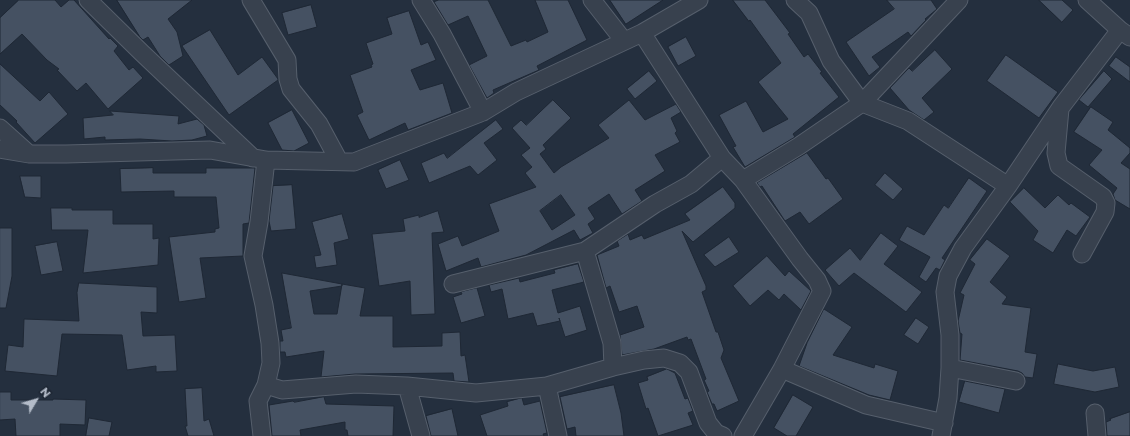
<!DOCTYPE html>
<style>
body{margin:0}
#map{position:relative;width:1130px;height:436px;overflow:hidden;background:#242f3e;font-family:Montserrat,sans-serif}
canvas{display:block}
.north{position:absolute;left:16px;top:380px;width:40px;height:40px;-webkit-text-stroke:3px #1d2633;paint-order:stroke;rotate:52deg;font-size:11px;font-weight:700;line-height:16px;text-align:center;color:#b4bcc9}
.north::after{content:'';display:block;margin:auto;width:14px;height:18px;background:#b4bcc9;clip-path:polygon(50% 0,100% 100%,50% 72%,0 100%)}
</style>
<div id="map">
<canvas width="1130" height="436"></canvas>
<div class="north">N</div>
</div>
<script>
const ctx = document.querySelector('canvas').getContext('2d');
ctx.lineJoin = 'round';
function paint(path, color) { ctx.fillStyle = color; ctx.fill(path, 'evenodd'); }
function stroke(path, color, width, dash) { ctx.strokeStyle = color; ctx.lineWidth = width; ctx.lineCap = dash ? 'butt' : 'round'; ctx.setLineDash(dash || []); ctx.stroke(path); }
const building = new Path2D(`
 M19 0H55L61 7 69 0H74L109 39 110 38 118 46 114 51 129 70 133 67 143 78 108 109 86 83 77 91 57 70 59 69 47 60 22 34 0 54V18Z
 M117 0H192L168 19 177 32 183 56 169 65 160 56 148 37 143 40 140 37Z
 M439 0H488L511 46 526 40 527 42 548 32 535 0H568L587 40 537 66 539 70 493 90 494 93 487 98 469 65 487 56 468 16 448 25 434 2Z
 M610 0H663L626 24Z
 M733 0H765L790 33 788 34 804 57 808 54 822 72 820 73 839 97 793 134 795 137 745 167 733 147 736 146 719 115 746 101 763 132 788 119 758 82 781 63 750 20 749 21Z
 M887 0H931L937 9 925 19 926 20 911 36 908 32 872 57 880 67 869 76 846 42 894 9Z
 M1039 0H1062L1073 10 1062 22Z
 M311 5 317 27 288 35 282 13Z
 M409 11 421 45 428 42 436 60 411 70 420 90 443 83 452 113 408 130 405 123 369 140 357 115 363 112 350 75 372 67 371 65 373 64 366 43 392 34 387 18Z
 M210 30 238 75 262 57 278 79V80L229 115 182 46Z
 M686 37 696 56 678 66 668 47Z
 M935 50 952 69 922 98 934 112 924 120 909 110 890 88 906 71 909 68 912 71Z
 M1006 55 1058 92 1039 118 987 81Z
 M1116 57 1130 67V82L1109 66Z
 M0 64 40 101 49 92 68 114 35 143 16 122 17 121 0 105Z
 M649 71 657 81 635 99 627 89Z
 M1104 71 1112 79 1088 107 1079 100Z
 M553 100 571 118 543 145 546 149 540 154 554 173 561 167 609 138 598 125 629 100 645 120 676 104 681 112 671 118 677 131 675 133 680 142 655 155 665 171 635 190 642 201 622 214 609 194 588 208 595 219 588 224 593 233 580 240 574 230 526 255 481 267 478 258 446 271 438 244 458 236 462 246 499 231 489 204 536 187 525 173 532 167 521 155 530 148 512 128 521 120 526 125ZM561 195 575 215 552 230 540 211Z
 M1091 107 1113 122 1108 130 1130 148V153L1121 163 1130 169V209L1115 200 1113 194 1117 188 1089 165 1102 150 1074 132Z
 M292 110 309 143 294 151 282 150 268 123Z
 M110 111 179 116 178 124 197 119 204 125 207 136 192 140 172 141 140 139 105 140V137L84 139 83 118 113 115Z
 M496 120 503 129 484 143 497 160 478 175 470 166 429 183 421 163 444 153 447 158Z
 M807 153 826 179 828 178 843 199 809 224 800 212 785 221 762 186 760 187 757 183Z
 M400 160 409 180 386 189 378 170Z
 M153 168V173H206V168H255L249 223 243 224V256L200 258 206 298 179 302 169 237 215 232V229L219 228 216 197H174V191L121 192 120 169Z
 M885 173 903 189 893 200 875 185Z
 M20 176H41V198L25 197Z
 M969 178 987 191 942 258 945 260 940 270 936 268 926 282 919 277 930 257 899 240 907 226 924 235 944 205 948 208Z
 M292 185 296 229 271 231 269 221 273 186Z
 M723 187 735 203V208L693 242 682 231 706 286V290L702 292 716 332H718L724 350 721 358 739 401 717 411 714 404H712L707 392 709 391 704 380 706 379 691 339 688 340 687 337 654 349 622 355 620 335 644 327 637 306 619 312 610 286 606 288 597 255 619 246 617 241 628 234 630 240 642 235 644 239 690 220 685 214Z
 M1024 188 1045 208 1058 195 1069 205 1071 203 1090 217 1076 236 1067 230 1053 253 1033 240 1038 231 1010 202Z
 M51 208H72V210H113V224H153V239L159 238 158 265 83 273 88 230H52Z
 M438 211 444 232 432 233 435 314 411 315 410 281 379 286 372 234 405 231 403 219 419 215V217Z
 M342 214 349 239 334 243 337 265 316 268 314 256 321 255 312 222Z
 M0 228H12V276L6 308H0Z
 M881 233 898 246 884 264 922 292 906 312 854 273 839 286 825 270 850 248 860 260Z
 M729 237 739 252 715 267 704 255Z
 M987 239 1010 256 990 282 1007 297 1002 304 1031 308 1025 352 1037 354 1033 378 1025 377 1022 373 1018 371 960 360 962 334 960 333 958 321 964 295 960 293 975 264 970 260Z
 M57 242 63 271 41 275 35 246Z
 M767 256 785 276 789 271 811 291 801 310 784 294 779 300 768 290 750 306 733 286Z
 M578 264 584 282 552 290 558 313 580 306 587 330 565 337 559 318 560 321 537 326 533 313 508 319 502 289 491 292 489 285 519 278 520 282 555 273 554 270Z
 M282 273 342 284V286L310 291 314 314H337L342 284 365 288 360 316H393V347L442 346V333L460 332 461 356 465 355 469 382 454 381 453 373 355 374 321 377 324 351 286 357 285 352H280V341H283L281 330 291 328Z
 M79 283 157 287V313L141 312 143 336 175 335 177 371 156 372V366L127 370 122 335 62 334 57 376 5 371 8 345 23 347 24 319 79 321 77 293Z
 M477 288 485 316 461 323 453 297 462 294 461 292Z
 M824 309 852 327 833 355 874 368 875 364 898 371 890 400 869 395 799 366 807 343Z
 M916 318 929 327 918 344 904 335Z
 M1058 364 1093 371 1115 367 1119 387 1095 392 1054 384Z
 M667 369 675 373 685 399 688 398 693 411 688 413 693 425 658 436 648 408 646 409 638 383 648 380 647 377Z
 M965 381 1005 389 999 413 959 402Z
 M614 385 621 413 624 436H576L575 427 567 429 560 397Z
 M202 388 204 421 209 419 214 436H188L185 426H187L185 389Z
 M0 392H11V400H53V399L86 400 85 425 60 424V436H16L15 419 0 420Z
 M793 395 813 407 796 436H787L774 428Z
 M324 397 326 404 394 406 393 436H348L347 430H345V422L300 430 301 436H272L269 405 293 401 294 402Z
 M522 398 524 405 540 401 547 433 543 434 544 436H487L480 415 508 406 507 402Z
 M452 409 458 436H431L426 416Z
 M1130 412V436H1107L1106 422 1111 420 1110 419Z
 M89 418 112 422 109 436H86Z`);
const minor = new Path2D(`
 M88 0 142 53 253 158
 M251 0 287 60 288 79 291 89 319 124 339 161
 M421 0 442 34 483 112
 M592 0 624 41
 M795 0 809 13 831 61 862 103 908 121 1008 186
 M1087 0 1120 30 1130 37
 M642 33 722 158 743 180 800 259 817 280 822 291 782 369 743 436
 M1060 109 1056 153 1059 166 1103 197 1106 203 1105 212 1082 254
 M0 128 29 154
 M0 149 29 154H66L210 150 266 160 354 162 483 112 516 92 642 33 699 0
 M743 180 799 146 862 103 959 0
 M585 251 612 343 613 367
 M453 284 585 251 655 204 691 184 722 158
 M950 368 1016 381
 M782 369 866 405 944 423
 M266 385 282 390 356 384 407 386 476 393 547 386 613 367 644 360 664 358 680 363 689 372 708 423 716 433 723 436
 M407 386 421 436
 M547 386 558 436
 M1095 413 1097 436
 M262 436 258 401 266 385 271 363 270 343 264 305 253 256 259 222 266 160
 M941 436 948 398 950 368V335L945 292 948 276 963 248 1008 186 1061 107 1120 30`);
paint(building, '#455162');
stroke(building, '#1f2835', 1);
stroke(minor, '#565f6c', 19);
stroke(minor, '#38414e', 17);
</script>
